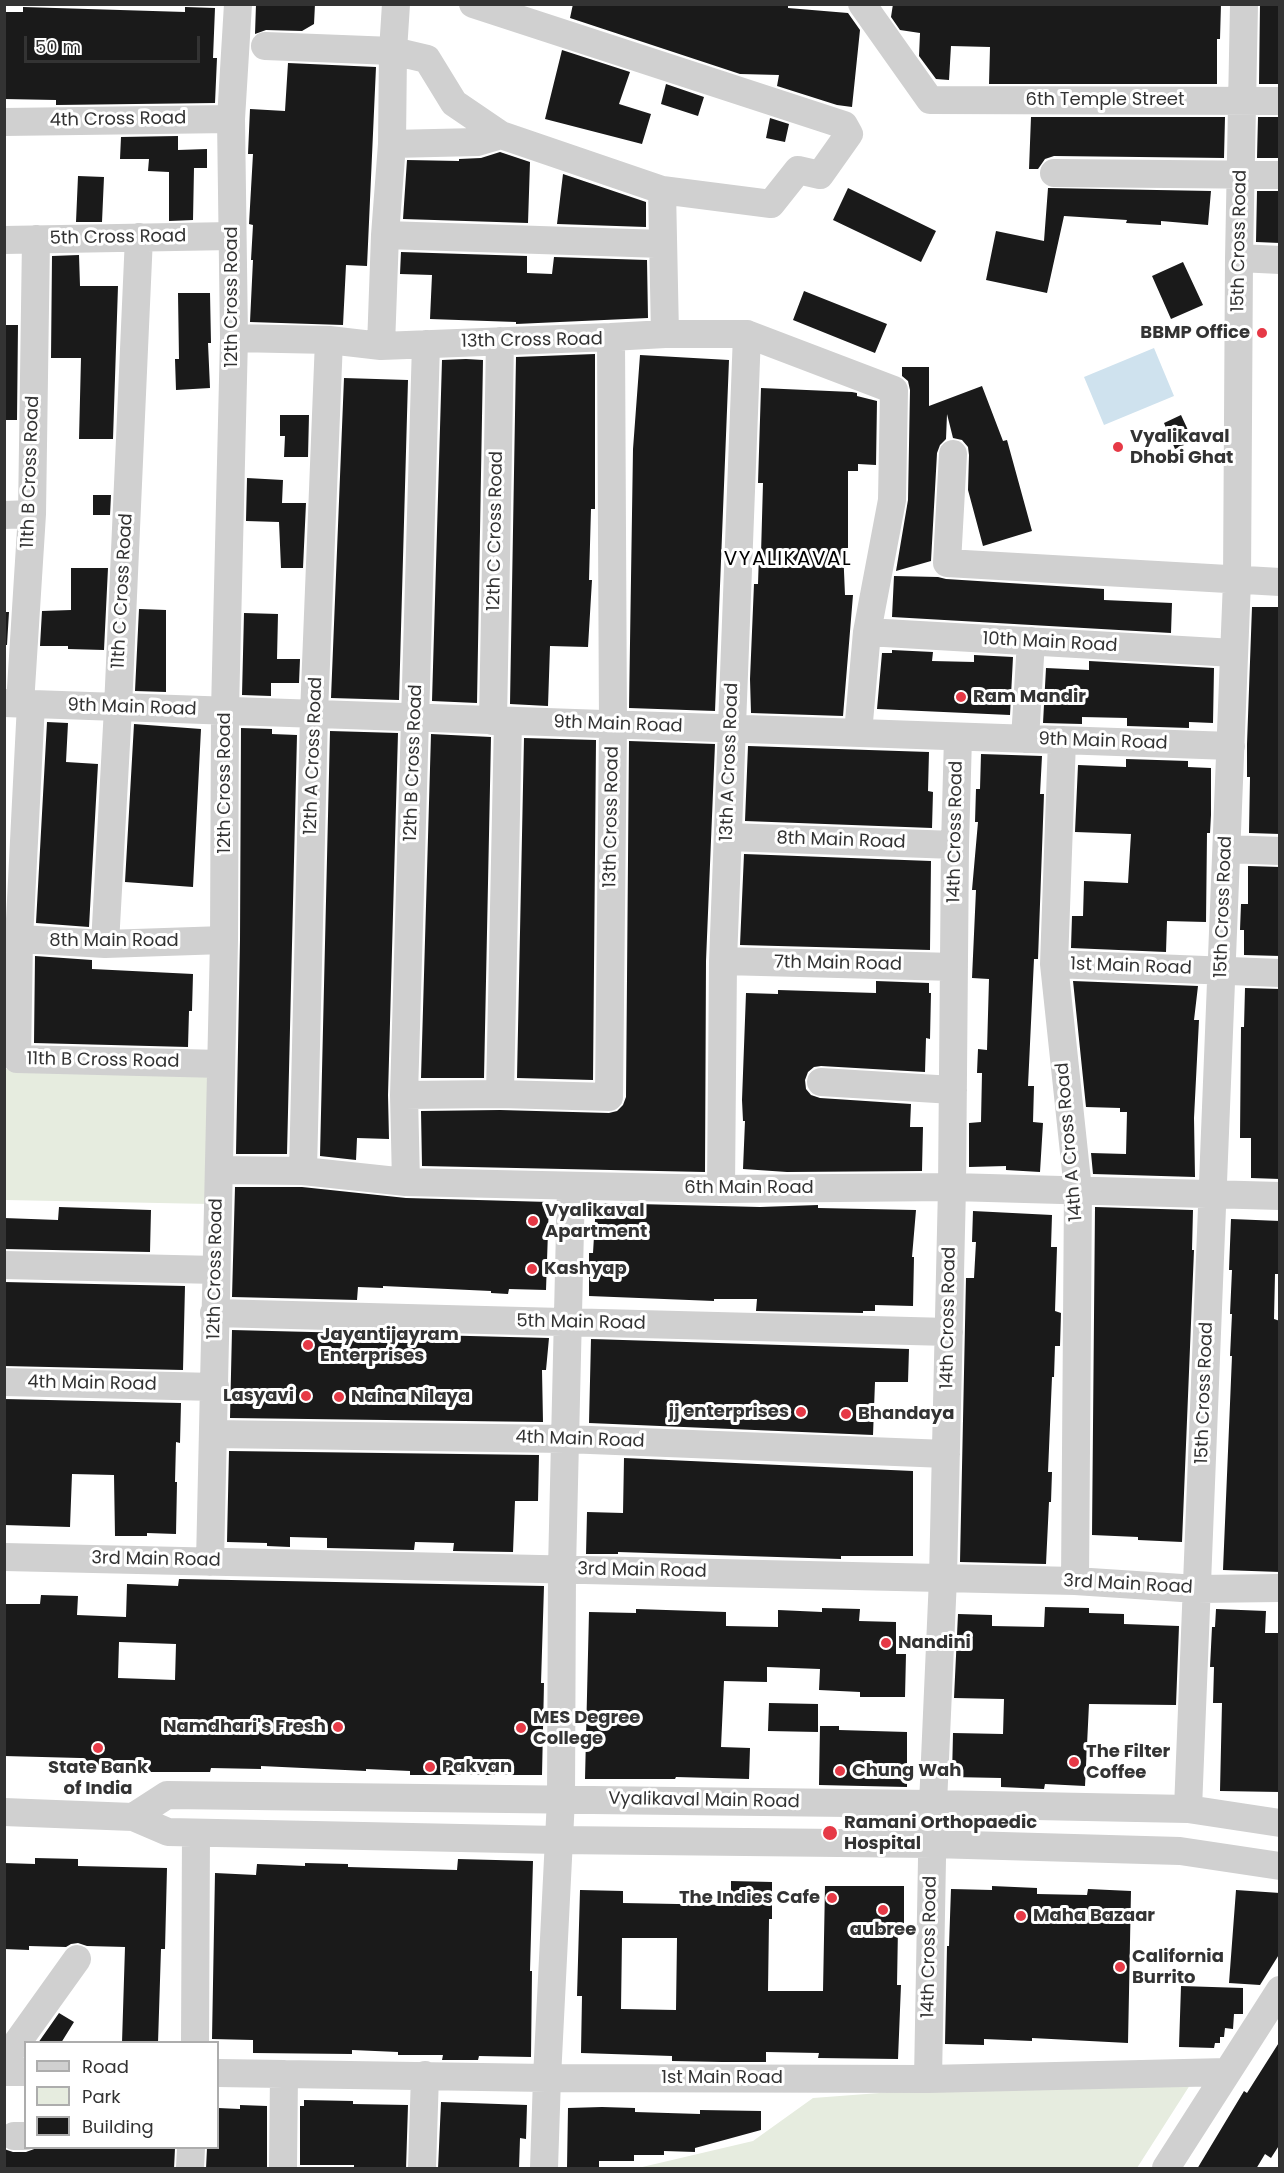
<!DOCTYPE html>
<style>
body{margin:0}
#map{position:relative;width:1284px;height:2173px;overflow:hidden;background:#fff;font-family:Poppins,sans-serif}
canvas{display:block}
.frame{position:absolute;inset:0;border:6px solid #333;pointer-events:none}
.legend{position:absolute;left:24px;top:2041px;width:195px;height:108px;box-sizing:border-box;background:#fff;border:2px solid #adadad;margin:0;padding:8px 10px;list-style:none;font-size:18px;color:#333}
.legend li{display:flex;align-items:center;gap:12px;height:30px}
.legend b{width:30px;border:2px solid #adadad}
.scale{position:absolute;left:24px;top:36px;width:176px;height:27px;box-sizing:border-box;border:3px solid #333;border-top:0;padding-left:8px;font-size:18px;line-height:21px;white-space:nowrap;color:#333;-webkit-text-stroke:4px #fff;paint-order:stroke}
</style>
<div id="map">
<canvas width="1284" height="2173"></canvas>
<div class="frame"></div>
<ul class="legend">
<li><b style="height:8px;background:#d0d0d0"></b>Road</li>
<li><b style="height:16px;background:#e6ecdf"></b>Park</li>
<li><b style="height:16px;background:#1a1a1a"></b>Building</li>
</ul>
<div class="scale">50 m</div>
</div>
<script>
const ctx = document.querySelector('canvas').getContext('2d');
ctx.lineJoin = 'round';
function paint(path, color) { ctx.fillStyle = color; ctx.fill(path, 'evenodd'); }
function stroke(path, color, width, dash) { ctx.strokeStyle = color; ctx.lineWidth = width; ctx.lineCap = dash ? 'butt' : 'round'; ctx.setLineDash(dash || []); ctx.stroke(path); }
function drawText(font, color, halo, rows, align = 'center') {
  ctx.font = font + ' Poppins,sans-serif'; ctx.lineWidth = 6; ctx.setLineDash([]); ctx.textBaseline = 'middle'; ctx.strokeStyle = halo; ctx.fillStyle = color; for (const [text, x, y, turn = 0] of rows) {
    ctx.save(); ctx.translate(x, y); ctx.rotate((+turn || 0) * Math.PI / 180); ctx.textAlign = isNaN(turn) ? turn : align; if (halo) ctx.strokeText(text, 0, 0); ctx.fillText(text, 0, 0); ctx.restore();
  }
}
const green = new Path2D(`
 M5 1069 213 1073 210 1204 5 1200Z
 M986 2085H1190L1137 2168H638L753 2141 813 2098Z`);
const water = new Path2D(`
 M1154 348 1174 396 1104 425 1084 377Z`);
const building = new Path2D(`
 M256 4H315L314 24 302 31 266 30 255 34Z
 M573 4H788V8L848 13 860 30 852 107 837 105 777 86 779 75 740 74 570 18Z
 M893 4H1221L1220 39H1217V84H989L990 47 951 46 949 80 936 79 919 56 920 33 900 30 891 17Z
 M1260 4H1280V84H1259Z
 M23 7 185 12V7L215 8 213 58H217L215 103 56 105V100L4 99V12H23Z
 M562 50 630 72 619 104 651 114 642 144 545 119Z
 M288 63 376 67 367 266 346 265 343 325 250 322 253 260H251L253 225 249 224 253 154H248L250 109 285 111Z
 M666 84 704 97 698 116 661 104Z
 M1031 117H1225L1224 158 1054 156 1045 159 1038 169H1029Z
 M1258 117H1280V158H1257Z
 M770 118 789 124 785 142 766 138Z
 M178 136V150L207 149V168H194L193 220 169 221V172L148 171 149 159H120L121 137Z
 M500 152 530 162 528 223 403 219 407 160 459 161V159L481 158Z
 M563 174 646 202V227L557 224Z
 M78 176 104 177 102 222H76Z
 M848 188 936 231 921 262 833 220Z
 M1048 188 1211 191 1208 225 1161 221V225L1126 223 1127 220 1064 216 1047 293 986 280 996 231 1044 241Z
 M1257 191H1280V243L1256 242Z
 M401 252 527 256V273L552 274 554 257 647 260 648 318 516 324V322L430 319 432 275 400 274Z
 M79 255 80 286H118L113 439H79L81 358H51L52 256Z
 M1183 262 1203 305 1171 319 1152 276Z
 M804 291 887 324 875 353 793 320Z
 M178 293H210L211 343H208L210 388 176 390 175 359H179Z
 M4 325H18L17 420H4Z
 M595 354V509H591L589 580H592L588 647 550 646 548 706 510 704 516 357Z
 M640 355 729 360 715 711 629 708 633 449Z
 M466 359 483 360 477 703 432 701 442 360Z
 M902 367H929V406L982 386 1003 441 1007 440 1032 531 983 546 968 490 969 455 968 447 962 440 953 438 947 414 946 439 940 445 937 453 931 561 896 571 908 500 910 390 908 381 902 376Z
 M344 378 408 380 399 700 331 698Z
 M761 388 852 392 857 393V396L877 401 876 465 858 464V471H848V548H843L845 595H853L843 716 751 713 750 679 754 584H758L759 554H761L763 483H758Z
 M280 415H309L308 457H284L285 436H280Z
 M1181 415 1193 441 1175 449 1164 423Z
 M247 478 283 480 282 503H306L303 568H281L279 522 246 521Z
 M93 495H111L110 515H93Z
 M71 568H108L104 650 68 649V646H40L42 611 71 610Z
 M894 576 938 577 946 579 1104 589V600L1172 603 1171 633 892 617Z
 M1252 607H1280V834L1249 833 1250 777H1247V744Z
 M139 609 166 610V692L135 691Z
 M4 612H9L7 645H4Z
 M244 613 278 614 277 659H300L299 683H271V696L242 695Z
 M892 650 933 652 932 661 974 662V655L1013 657 1010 715 877 709 882 653H892Z
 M1089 661 1214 668 1213 723 1189 722V728L1127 726V718L1082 717V724L1043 723 1046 668 1089 670Z
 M47 722 68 723 66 762 98 764 89 927 36 923Z
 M134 724 201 729 193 887 125 882Z
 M241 728 272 729V734L297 735 287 1154H236L240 940Z
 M330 731 398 733 388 1095 389 1139 357 1138 356 1160 320 1156Z
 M431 734 491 737 484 1078H421Z
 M524 738 596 740 593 1080 517 1078Z
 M629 741 715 744 706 961 705 1172 422 1166 421 1111 500 1110 609 1113 617 1111 623 1105 626 1097Z
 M748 746 929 752 928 791 933 792 932 828 745 821Z
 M981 754 1042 756 1040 794H1044L1038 959H1034L1028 1086H1034L1033 1122 1043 1123 1040 1172 1006 1170V1166L969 1167V1123L981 1122 982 1073H977L978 1049 987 1050 989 979 972 978 976 890H972L978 822H975L976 789H980Z
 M1126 759 1188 761V767L1211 768V815L1210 833H1207L1206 922 1167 921 1166 952 1071 948 1072 916H1083L1084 881 1128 883 1131 834 1075 832 1078 765 1126 767Z
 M744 854 931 861 930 950 740 945Z
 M1248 866 1280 867V956L1244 955V930H1240L1241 904H1248Z
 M35 956 92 960V969L193 974 192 1011H189L188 1047 34 1043Z
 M876 981 929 983V993H931L930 1039 926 1038 925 1072 821 1066 814 1067 808 1072 805 1080 806 1089 811 1095 820 1098 911 1104 910 1127H923L922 1171 787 1172 743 1169 745 1121H743L742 1100 746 993 778 994V990L876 993Z
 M1073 981 1198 986 1194 1020H1199L1194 1118 1195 1177 1093 1174 1091 1153 1126 1154 1127 1112H1120V1108L1086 1107Z
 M1245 988 1280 989V1179L1251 1178V1138H1240L1241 1027H1244Z
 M235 1187H302L406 1198 549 1202 546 1290 509 1289 508 1294 491 1293V1291L383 1286V1288L358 1287 357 1300 232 1297Z
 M596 1203 760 1207 818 1205V1208L916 1210 912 1257H914L913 1306 875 1305V1311H863V1313L756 1311 757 1299H714V1301L589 1296V1253H593Z
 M59 1207 151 1210 150 1252 4 1249V1218L58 1220Z
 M1095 1207 1193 1210 1192 1250H1194L1182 1542 1138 1540V1537L1092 1535Z
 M973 1211 1052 1215 1051 1247H1057L1055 1311 1061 1313 1060 1346H1055L1054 1377H1052L1048 1472H1052L1051 1502H1049L1046 1564 960 1562 966 1278H974L976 1242H972Z
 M1231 1219 1280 1221V1274H1275L1274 1319 1280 1321V1572L1223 1570 1232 1356H1230L1232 1314H1230L1232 1270H1229Z
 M4 1282 185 1286 183 1370 4 1366Z
 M232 1330 549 1338 546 1370H542L543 1422 230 1418Z
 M591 1339 909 1349 908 1382H875L873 1435 589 1423Z
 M4 1399 181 1403 180 1443 176 1442 175 1482H177L176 1534 147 1533V1536H115L114 1475 72 1474 70 1527 4 1525Z
 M229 1451 539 1455 538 1501H515L513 1552 453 1551 454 1543 415 1542 414 1550 327 1548V1538L290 1537V1547L267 1546V1543L227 1542Z
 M624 1458 913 1471V1556H841V1559L618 1552V1554H586L587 1512 623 1513Z
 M179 1579 544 1586 541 1683H544L542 1775H410V1771L366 1769V1771L261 1766V1769L211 1768 210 1772H121L122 1769 80 1768V1758L4 1756V1604H40L41 1595 78 1596 77 1615 126 1617 127 1584 178 1586ZM119 1642 176 1644 175 1680 118 1678Z
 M1045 1607 1089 1608V1613L1124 1614V1624L1179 1626 1176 1705 1089 1704 1085 1786 1045 1784 1044 1789 1001 1787V1778L952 1777 953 1733 1003 1734 1004 1699 954 1698 958 1614 992 1615V1626L1044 1627Z
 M822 1608 860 1609 859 1621 896 1622V1654H906L905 1697H860V1692L819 1690 820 1669 767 1667V1682L724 1681 721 1747 750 1748 749 1779 676 1777 675 1779H585L589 1612 636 1613V1609L726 1612V1626L778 1627V1610L822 1612Z
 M1216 1609 1266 1611 1265 1633H1280V1792L1220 1791 1222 1703H1213L1214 1667H1210L1212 1627H1215Z
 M769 1703 818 1704V1732L768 1731Z
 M820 1726H839V1730L907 1732V1787L819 1785Z
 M35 1858 78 1859V1866L167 1868 165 1949H161L158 2043H122L125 1947 87 1946 78 1943 71 1944 66 1947 29 1946V1950L4 1949V1863L35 1864Z
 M458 1859 533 1861 530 1971H532L531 2057 479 2056 478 2060H442L443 2055H398V2052L352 2050V2054L253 2053V2040L212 2039 215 1873 256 1875 257 1864 305 1866V1863L348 1864V1867L457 1870Z
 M731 1881 772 1882V1919H769L768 1991H823L825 1886H904V1927H898L897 1985H901L898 2059 818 2058 819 2053 766 2052V2062H722L672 2061V2056L581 2053 582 1996H577L580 1890 623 1891V1903L731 1905ZM622 1938H677L676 2010 621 2009Z
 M992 1886 1037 1888V1894L1087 1895 1088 1889 1131 1891 1128 2043 1032 2038V2041L984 2039V2045L945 2044 947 1946H949L951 1889 992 1890Z
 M1236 1890 1280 1893V1953L1260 1985 1229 1983Z
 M1181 1986 1243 1988V2014H1234L1233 2029 1225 2028 1224 2037H1220V2043H1215L1214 2048 1179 2047Z
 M59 2013 74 2022 61 2043H38Z
 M1280 2041V2144L1271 2158 1265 2154 1256 2169H1197L1244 2091 1247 2093Z
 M304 2100 353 2101V2104L408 2105 406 2169H354V2165H300V2106H304Z
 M441 2102 527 2105 526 2139 520 2138 519 2169H438Z
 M240 2105 267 2106V2169H206L207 2148H218V2108L240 2109Z
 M602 2107 635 2108V2112L700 2114V2110L761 2111V2130L695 2148V2152L664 2151V2155H634V2161H599V2168H567L568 2108Z
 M37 2148H175L174 2169H4V2149L13 2152H26Z`);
const minor = new Path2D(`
 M862 4 930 100 1280 101
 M265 46 393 51 427 59 454 103 501 135 662 190 771 204 798 170 820 175 849 134 844 125 473 4
 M4 122 231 119
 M392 144 477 142 501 135
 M1054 173 1280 175
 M662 190 665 334
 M385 235 663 244
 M4 240 232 236
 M1239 258 1280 260
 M611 337 665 334H747L894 390 892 500 867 632 858 733
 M234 338 329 340 381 346 611 337 613 725 609 1097 500 1094 404 1095
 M381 346 385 235 392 144 393 51 396 4
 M953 454 947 563 1280 582
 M4 515 32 514
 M867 632 1234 653
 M4 703 1231 746
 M20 704 32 514 36 239
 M31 704 19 939 17 1059 221 1064
 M493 721 500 341
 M1025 739 1031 641
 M1062 740 1054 964 1078 1190 1075 1581
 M728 837 955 845
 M1227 849 1280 851
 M4 938 105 944 224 940
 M105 944 118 708 139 237
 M723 961 954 967
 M1054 964 1280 973
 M821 1082 953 1090
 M500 1094 508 721
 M219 1170 303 1171 406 1182 721 1189 952 1187 1280 1196
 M303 1171 314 714 329 340
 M406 1182 404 1095 426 344
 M721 1189 723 961 747 334
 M4 1265 216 1270
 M214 1313 949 1332
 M4 1382 215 1387
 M214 1434 565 1439 946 1454
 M4 1557 1075 1581 1197 1589 1280 1588
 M210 1562 224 940 225 711 234 338 231 119 238 4
 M1188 1809 1237 581 1239 258 1244 4
 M4 1812 133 1817 168 1832 558 1840 932 1844 1180 1851 1280 1866
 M133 1817 167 1795 933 1804 1188 1809 1280 1823
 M195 2042 196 1833
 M4 2061 77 1959
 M4 2072H26
 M218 2073 547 2078 928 2079 1227 2072
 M928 2079 933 1804 943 1578 952 1187 955 845 958 737
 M14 2136H26
 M190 2168 191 2148
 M283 2168 284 2074
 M422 2168 425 2075
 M544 2168 547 2078 561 1799 562 1569 571 1186
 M1166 2168 1280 1990`);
const markers = [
 [1262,333,6,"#e63946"],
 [1118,447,6,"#e63946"],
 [961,697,6,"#e63946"],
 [533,1221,6,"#e63946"],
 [532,1269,6,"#e63946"],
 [308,1345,6,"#e63946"],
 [306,1396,6,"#e63946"],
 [339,1397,6,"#e63946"],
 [801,1412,6,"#e63946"],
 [846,1414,6,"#e63946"],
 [886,1643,6,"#e63946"],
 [338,1727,6,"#e63946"],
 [521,1728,6,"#e63946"],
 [98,1748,6,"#e63946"],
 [1074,1762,6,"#e63946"],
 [430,1767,6,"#e63946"],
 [840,1771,6,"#e63946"],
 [830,1833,8,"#e63946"],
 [832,1898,6,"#e63946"],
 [883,1910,6,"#e63946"],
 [1021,1916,6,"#e63946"],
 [1120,1967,6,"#e63946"]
];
const streetNames = [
 ["6th Temple Street",1105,100],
 ["4th Cross Road",118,120,-1],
 ["5th Cross Road",118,238,-1],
 ["15th Cross Road",1240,241,-89],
 ["12th Cross Road",232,297,-90],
 ["13th Cross Road",532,341,-1],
 ["11th B Cross Road",31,472,-88],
 ["12th C Cross Road",496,531,-89],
 ["11th C Cross Road",123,591,-87],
 ["10th Main Road",1050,643,3],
 ["9th Main Road",132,708,2],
 ["9th Main Road",618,725,2],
 ["9th Main Road",1103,742,2],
 ["12th A Cross Road",314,756,-88],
 ["13th A Cross Road",730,762,-88],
 ["12th B Cross Road",414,763,-88],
 ["12th Cross Road",225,783,-90],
 ["13th Cross Road",612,817,-89],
 ["14th Cross Road",956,832,-89],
 ["8th Main Road",841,841,2],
 ["15th Cross Road",1224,907,-88],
 ["8th Main Road",114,941],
 ["7th Main Road",838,964,1],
 ["1st Main Road",1131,967,2],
 ["11th B Cross Road",103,1061,1],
 ["14th A Cross Road",1070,1142,-95],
 ["6th Main Road",749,1188],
 ["12th Cross Road",216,1269,-89],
 ["14th Cross Road",949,1318,-89],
 ["5th Main Road",581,1323,1],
 ["4th Main Road",92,1384,1],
 ["15th Cross Road",1205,1393,-88],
 ["4th Main Road",580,1440,2],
 ["3rd Main Road",156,1560,1],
 ["3rd Main Road",642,1571,1],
 ["3rd Main Road",1128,1585,3],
 ["Vyalikaval Main Road",704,1801,1],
 ["14th Cross Road",930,1947,-89],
 ["1st Main Road",722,2078]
];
const poiNames = [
 ["BBMP Office",1250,333,"right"],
 ["Vyalikaval",1130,437],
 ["Dhobi Ghat",1130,458],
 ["Ram Mandir",973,697],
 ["Vyalikaval",545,1211],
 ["Apartment",545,1232],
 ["Kashyap",544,1269],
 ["Jayantijayram",320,1335],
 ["Enterprises",320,1356],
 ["Lasyavi",294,1396,"right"],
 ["Naina Nilaya",351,1397],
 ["jj enterprises",789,1412,"right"],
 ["Bhandaya",858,1414],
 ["Nandini",898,1643],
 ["MES Degree",533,1718],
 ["College",533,1739],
 ["Namdhari's Fresh",326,1727,"right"],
 ["The Filter",1086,1752],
 ["Coffee",1086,1773],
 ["Pakvan",442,1767],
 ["State Bank",98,1768,"center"],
 ["of India",98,1789,"center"],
 ["Chung Wah",852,1771],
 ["Ramani Orthopaedic",844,1823],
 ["Hospital",844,1844],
 ["The Indies Cafe",820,1898,"right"],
 ["Maha Bazaar",1033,1916],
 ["aubree",883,1930,"center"],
 ["California",1132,1957],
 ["Burrito",1132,1978]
];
const neighbourhoodNames = [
 ["VYALIKAVAL",788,560]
];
paint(green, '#e6ecdf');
paint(water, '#cfe2ee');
paint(building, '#1a1a1a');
stroke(minor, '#d0d0d0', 28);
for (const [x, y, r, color] of markers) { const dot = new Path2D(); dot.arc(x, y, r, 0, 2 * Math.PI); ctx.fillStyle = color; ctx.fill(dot); stroke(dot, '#fff', 2); }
drawText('18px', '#333', '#fff', streetNames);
drawText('bold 18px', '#333', '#fff', poiNames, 'left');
ctx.letterSpacing = '1.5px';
drawText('20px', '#000', '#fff', neighbourhoodNames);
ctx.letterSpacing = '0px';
</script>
